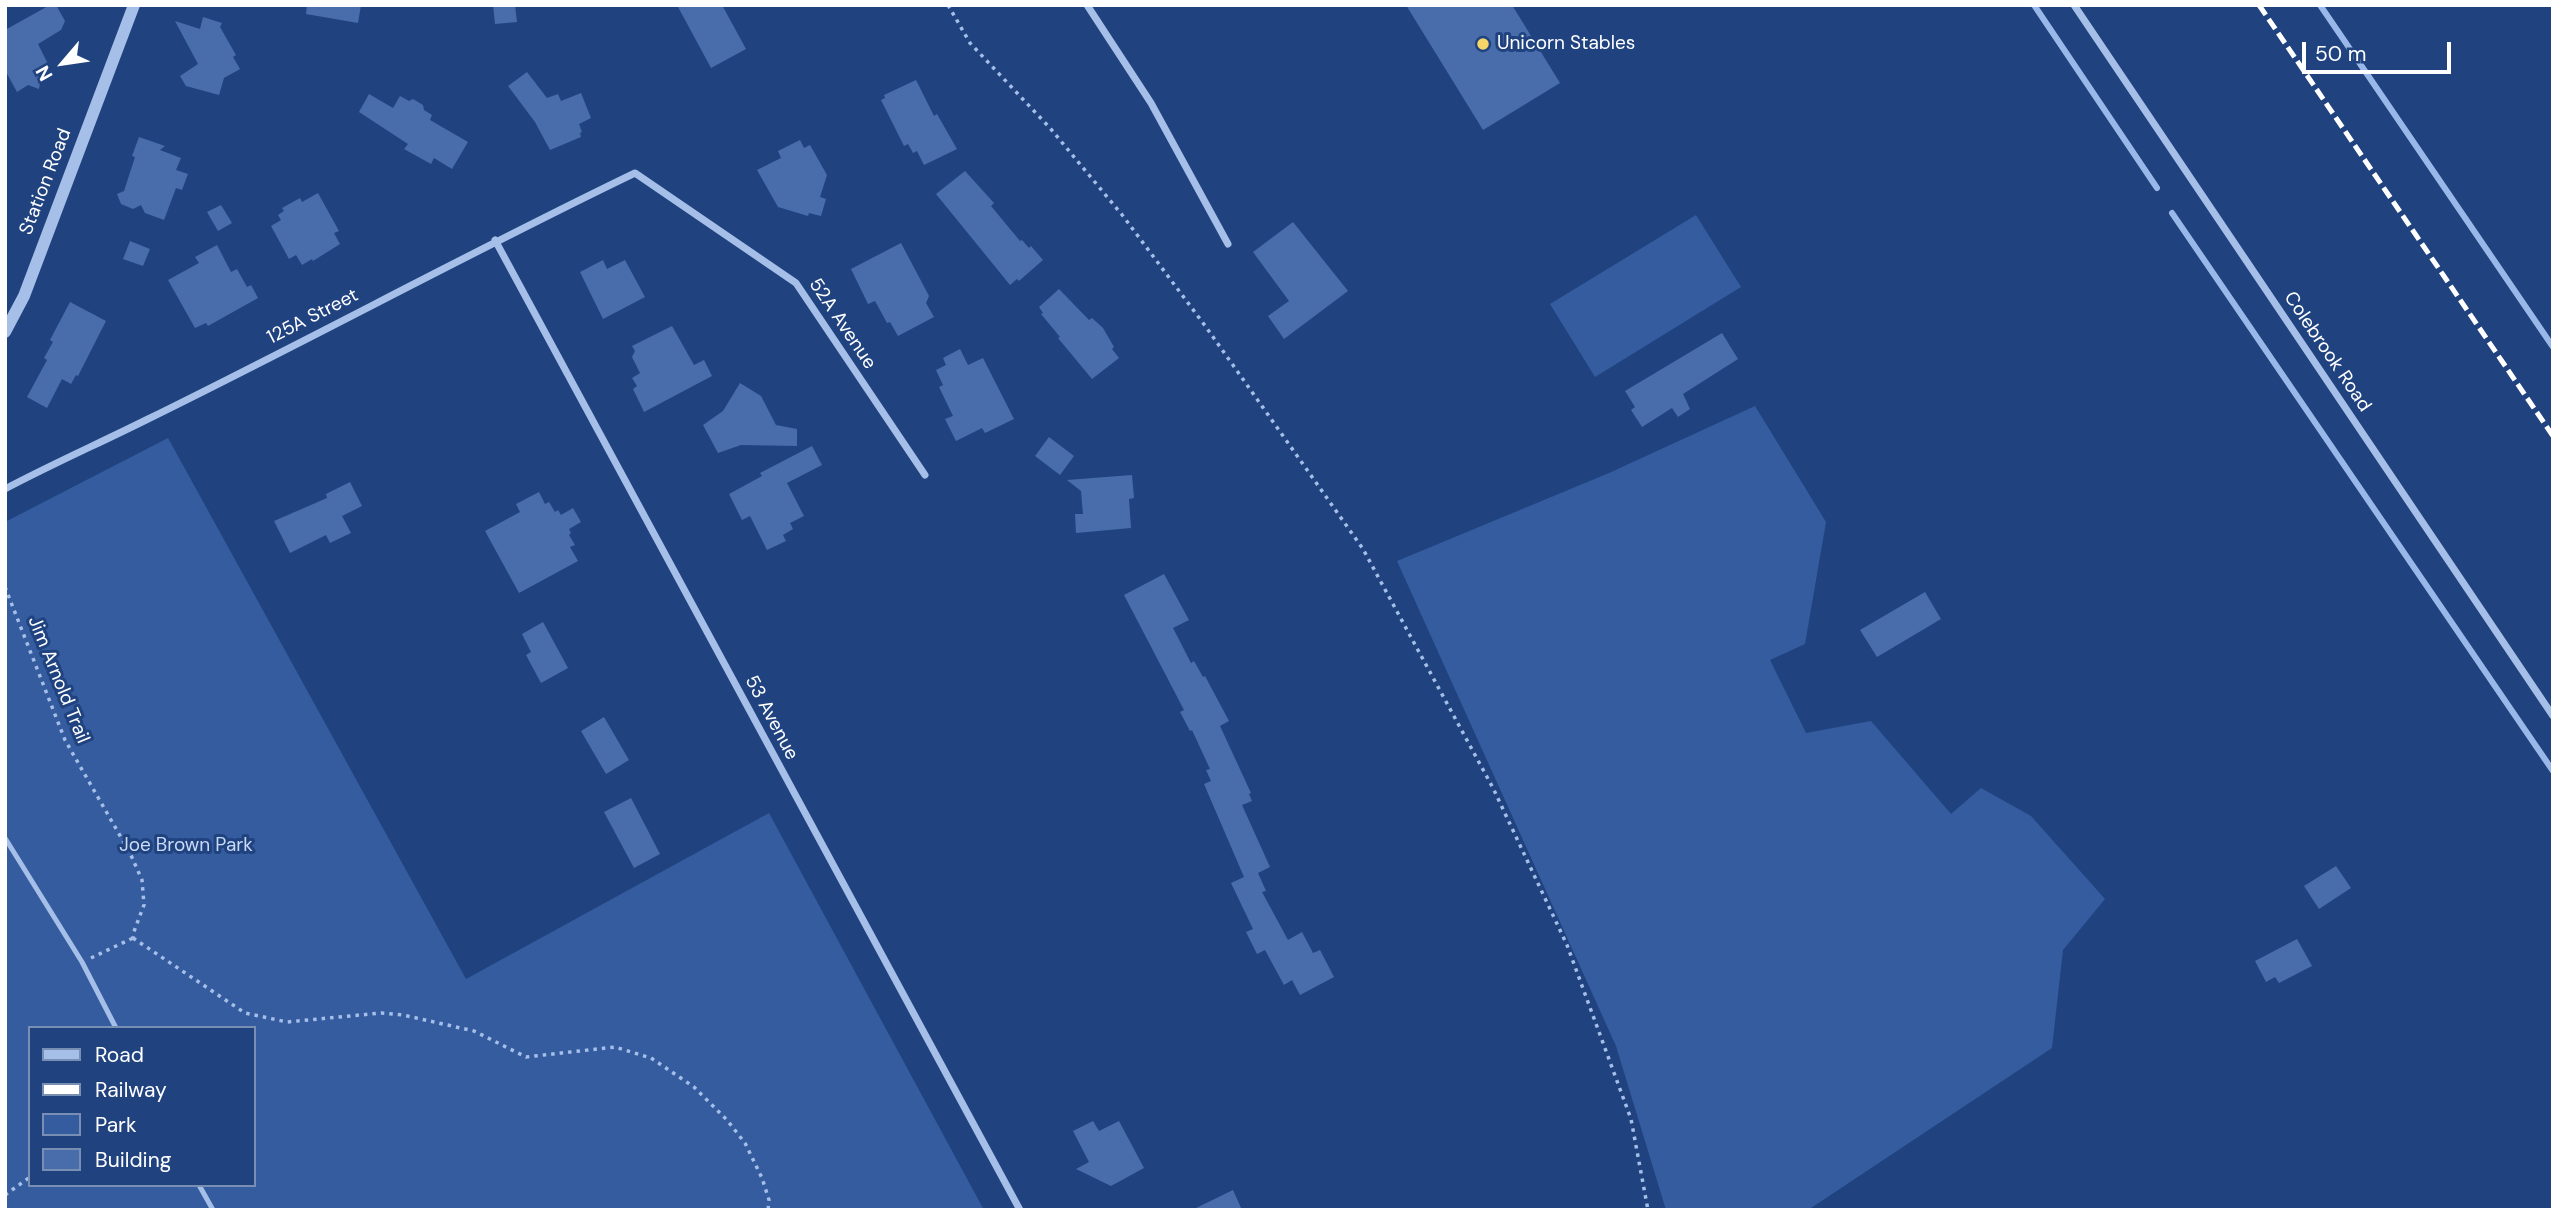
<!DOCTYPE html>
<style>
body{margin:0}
#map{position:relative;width:2558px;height:1215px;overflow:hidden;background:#204380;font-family:"DM Sans",sans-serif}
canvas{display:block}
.frame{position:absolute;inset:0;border:7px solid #fff;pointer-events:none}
.legend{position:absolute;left:28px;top:1026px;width:228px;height:161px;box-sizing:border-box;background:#204380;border:2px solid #798eb3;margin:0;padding:9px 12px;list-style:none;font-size:21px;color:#fff}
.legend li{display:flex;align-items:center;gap:14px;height:35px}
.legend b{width:35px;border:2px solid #798eb3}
.north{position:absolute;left:28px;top:28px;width:70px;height:70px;-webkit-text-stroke:5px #204380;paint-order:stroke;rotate:241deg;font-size:19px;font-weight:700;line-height:28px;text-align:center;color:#fff}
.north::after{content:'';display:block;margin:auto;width:24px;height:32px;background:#fff;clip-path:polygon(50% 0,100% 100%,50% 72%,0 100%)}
.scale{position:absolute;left:2302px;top:42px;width:149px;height:32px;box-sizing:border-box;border:4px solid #fff;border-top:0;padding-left:9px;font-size:21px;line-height:24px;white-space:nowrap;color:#fff;-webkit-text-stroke:5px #204380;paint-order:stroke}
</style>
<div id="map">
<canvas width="2558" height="1215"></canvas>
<div class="frame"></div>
<ul class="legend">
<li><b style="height:9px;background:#a5bfe8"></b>Road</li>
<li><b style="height:9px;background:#fff"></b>Railway</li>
<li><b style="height:19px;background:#345c9f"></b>Park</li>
<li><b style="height:19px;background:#486daa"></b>Building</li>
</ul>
<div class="north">N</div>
<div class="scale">50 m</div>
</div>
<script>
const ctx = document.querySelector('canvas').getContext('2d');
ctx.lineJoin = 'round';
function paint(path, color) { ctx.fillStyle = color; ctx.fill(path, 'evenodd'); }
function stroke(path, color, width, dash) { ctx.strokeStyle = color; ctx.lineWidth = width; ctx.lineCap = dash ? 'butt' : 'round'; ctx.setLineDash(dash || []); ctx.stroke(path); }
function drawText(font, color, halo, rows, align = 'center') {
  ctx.font = font + ' "DM Sans",sans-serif'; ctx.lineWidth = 6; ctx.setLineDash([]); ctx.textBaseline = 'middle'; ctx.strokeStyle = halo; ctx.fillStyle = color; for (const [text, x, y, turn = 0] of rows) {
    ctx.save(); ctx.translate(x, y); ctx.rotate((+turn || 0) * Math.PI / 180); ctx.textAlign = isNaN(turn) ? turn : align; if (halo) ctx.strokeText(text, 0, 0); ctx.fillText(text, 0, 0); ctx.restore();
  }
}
const green = new Path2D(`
 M1696 215 1741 287 1595 377 1550 304Z
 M1755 406 1826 522 1805 644 1770 660 1806 733 1871 721 1951 814 1981 788 2031 816 2105 899 2063 950 2052 1048 1808 1210H1666L1616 1046 1397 561 1609 473Z
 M168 438 466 979 769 813 984 1210H5V522ZM30 1028H254V1185H30Z`);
const stream = new Path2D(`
 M2034 5 2157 188
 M2320 5 2553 347
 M2172 213 2553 771`);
const building = new Path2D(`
 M50 5H56L65 21 61 30 38 44 49 66 46 74 41 77 39 89 28 85 17 92 5 70V30Z
 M307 5H361L358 23 306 14Z
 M493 5H515L517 22 495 24Z
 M677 5H722L746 49 711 68Z
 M1406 5H1512L1560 83 1483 130Z
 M203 17 222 23 220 27 236 55 233 57 240 69 224 78 219 95 186 86 180 76 198 64 175 21 200 29Z
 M527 72 547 98 558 94 561 101 581 93 591 118 579 124 582 132 580 133 581 137 550 150 535 122 508 86Z
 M916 80 934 116 937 114 957 149 924 165 917 151 913 153 908 144 904 146 881 100 885 98 884 95Z
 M369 94 393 108 400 96 409 101 413 99 423 105 424 110 432 115 430 120 468 142 452 169 434 158 431 164 404 149 408 144 359 112Z
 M139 137 165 146 160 150 181 158 176 170 188 174 182 190 176 188 164 220 145 213 141 205 133 209 121 204 117 194 124 191 135 157 132 156Z
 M800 140 804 148 810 145 827 175 820 197 826 199 821 216 809 213 808 216 778 207 757 170 781 158 778 151Z
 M965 171 994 203 991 206 1020 241 1022 240 1029 248 1031 246 1043 260 1019 281 1017 279 1010 285 936 194Z
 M318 193 339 231 334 233 340 244 313 261 312 259 302 265 296 255 289 259 271 226 281 220 278 215 284 211 282 208 300 198 302 202Z
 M221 205 232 223 218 231 207 212Z
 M1293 222 1348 291 1284 339 1268 316 1289 301 1253 252Z
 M130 241 150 249 143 266 123 259Z
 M901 243 929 296 926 303 934 317 898 336 890 322 887 323 875 301 868 304 851 269Z
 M217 245 231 272 237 269 247 287 251 285 258 298 208 326 206 323 195 328 168 280 199 263 195 257Z
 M603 260 607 269 625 260 645 297 603 319 580 272Z
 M1059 289 1089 320 1092 318 1103 328 1114 347 1112 349 1119 358 1092 379 1058 338 1060 337 1041 314 1043 313 1039 307Z
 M70 302 106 321 78 376 76 375 71 384 62 379 47 408 27 397 47 360 44 358 53 342 50 340Z
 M672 326 694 365 704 360 712 376 644 412 633 389 637 386 632 378 640 373 632 357 635 351 632 346Z
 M1722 333 1738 359 1683 394 1690 409 1678 417 1672 408 1642 427 1631 410 1635 407 1625 391Z
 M960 349 968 365 983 358 1014 419 985 433 982 428 956 441 945 419 953 416 939 387 943 385 936 370 946 365 943 358Z
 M740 383 761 396 776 425 797 429V446L741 445 718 453 703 425 723 411Z
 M1049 437 1074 456 1060 475 1035 456Z
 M812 446 822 465 787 483 804 516 790 523 793 529 783 535 786 541 767 550 750 516 742 520 729 494 762 476 760 473Z
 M1132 475 1134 498 1129 499 1131 528 1076 533 1075 514H1083L1081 491 1067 480Z
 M350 482 362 506 342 516 351 533 330 543 326 535 290 553 274 521 327 498 326 494Z
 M539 492 545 504 549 502 555 512 558 510 561 515 573 508 581 522 569 529 571 533 569 535 575 545 570 547 578 561 519 593 485 531 520 512 516 504Z
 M1164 574 1189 620 1173 628 1191 663 1194 661 1203 677 1205 676 1229 721 1220 726 1251 793 1249 794 1252 801 1242 805 1270 867 1258 873 1266 891 1262 892 1288 940 1302 932 1313 953 1320 950 1334 977 1300 995 1292 980 1284 985 1265 950 1257 954 1246 932 1253 929 1231 883 1244 877 1204 784 1211 781 1206 770 1210 769 1192 730 1190 731 1180 712 1184 710 1124 595Z
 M1925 592 1941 619 1877 657 1860 630Z
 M543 622 568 668 541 683 526 655 531 652 522 634Z
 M604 717 629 760 606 774 581 731Z
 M631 798 660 854 634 868 604 812Z
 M2336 866 2351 888 2319 909 2304 886Z
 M2297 939 2312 966 2279 983 2275 977 2266 982 2255 961Z
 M1093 1121 1099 1131 1119 1121 1144 1168 1111 1186 1076 1169 1089 1162 1073 1131Z
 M1233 1190 1242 1210H1192Z`);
const path = new Path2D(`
 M948 5 970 43 1050 128 1123 216 1206 327 1363 549 1493 788 1567 945 1631 1119 1648 1210
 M5 587 65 740 130 853 142 880 144 905 133 934V938
 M133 938 245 1013 287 1022 381 1013 403 1015 474 1031 526 1057 615 1047 651 1058 694 1087 727 1120 745 1143 762 1178 769 1200 768 1210
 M91 958 133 938
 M5 1195 30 1177`);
const service = new Path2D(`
 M5 838 82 962 116 1028
 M199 1185 213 1210`);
const minor = new Path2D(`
 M1087 5 1151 103 1228 244
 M2074 5 2553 716
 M495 240 1020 1210
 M5 489C52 464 100 443 148 419 311 339 471 252 635 173L796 283 925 475`);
const tertiary = new Path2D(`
 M5 332 24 296 134 5`);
const rail = new Path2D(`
 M2259 5 2553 436`);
const markers = [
 [1483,44,7,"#f6d666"]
];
const poiNames = [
 ["Unicorn Stables",1497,44]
];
const streetNames = [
 ["Station Road",46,182,-69],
 ["125A Street",313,317,-27],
 ["52A Avenue",842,324,56],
 ["Colebrook Road",2327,352,56],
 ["Jim Arnold Trail",58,680,68],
 ["53 Avenue",771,718,62]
];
const parkNames = [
 ["Joe Brown Park",186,846]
];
paint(green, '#345c9f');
stroke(stream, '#99b8e9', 6);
paint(building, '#486daa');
stroke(path, '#a5bfe8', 3.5, [3.5, 5]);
stroke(service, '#a5bfe8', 5);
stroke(minor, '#a5bfe8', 7);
stroke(tertiary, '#a5bfe8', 12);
stroke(rail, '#fff', 5, [12, 5]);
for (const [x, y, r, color] of markers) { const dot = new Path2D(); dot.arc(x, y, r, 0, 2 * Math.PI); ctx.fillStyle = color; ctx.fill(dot); stroke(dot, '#204380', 2.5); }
drawText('19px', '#fff', '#204380', poiNames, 'left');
drawText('19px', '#fff', '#204380', streetNames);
drawText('19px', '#c9daf6', '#204380', parkNames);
</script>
